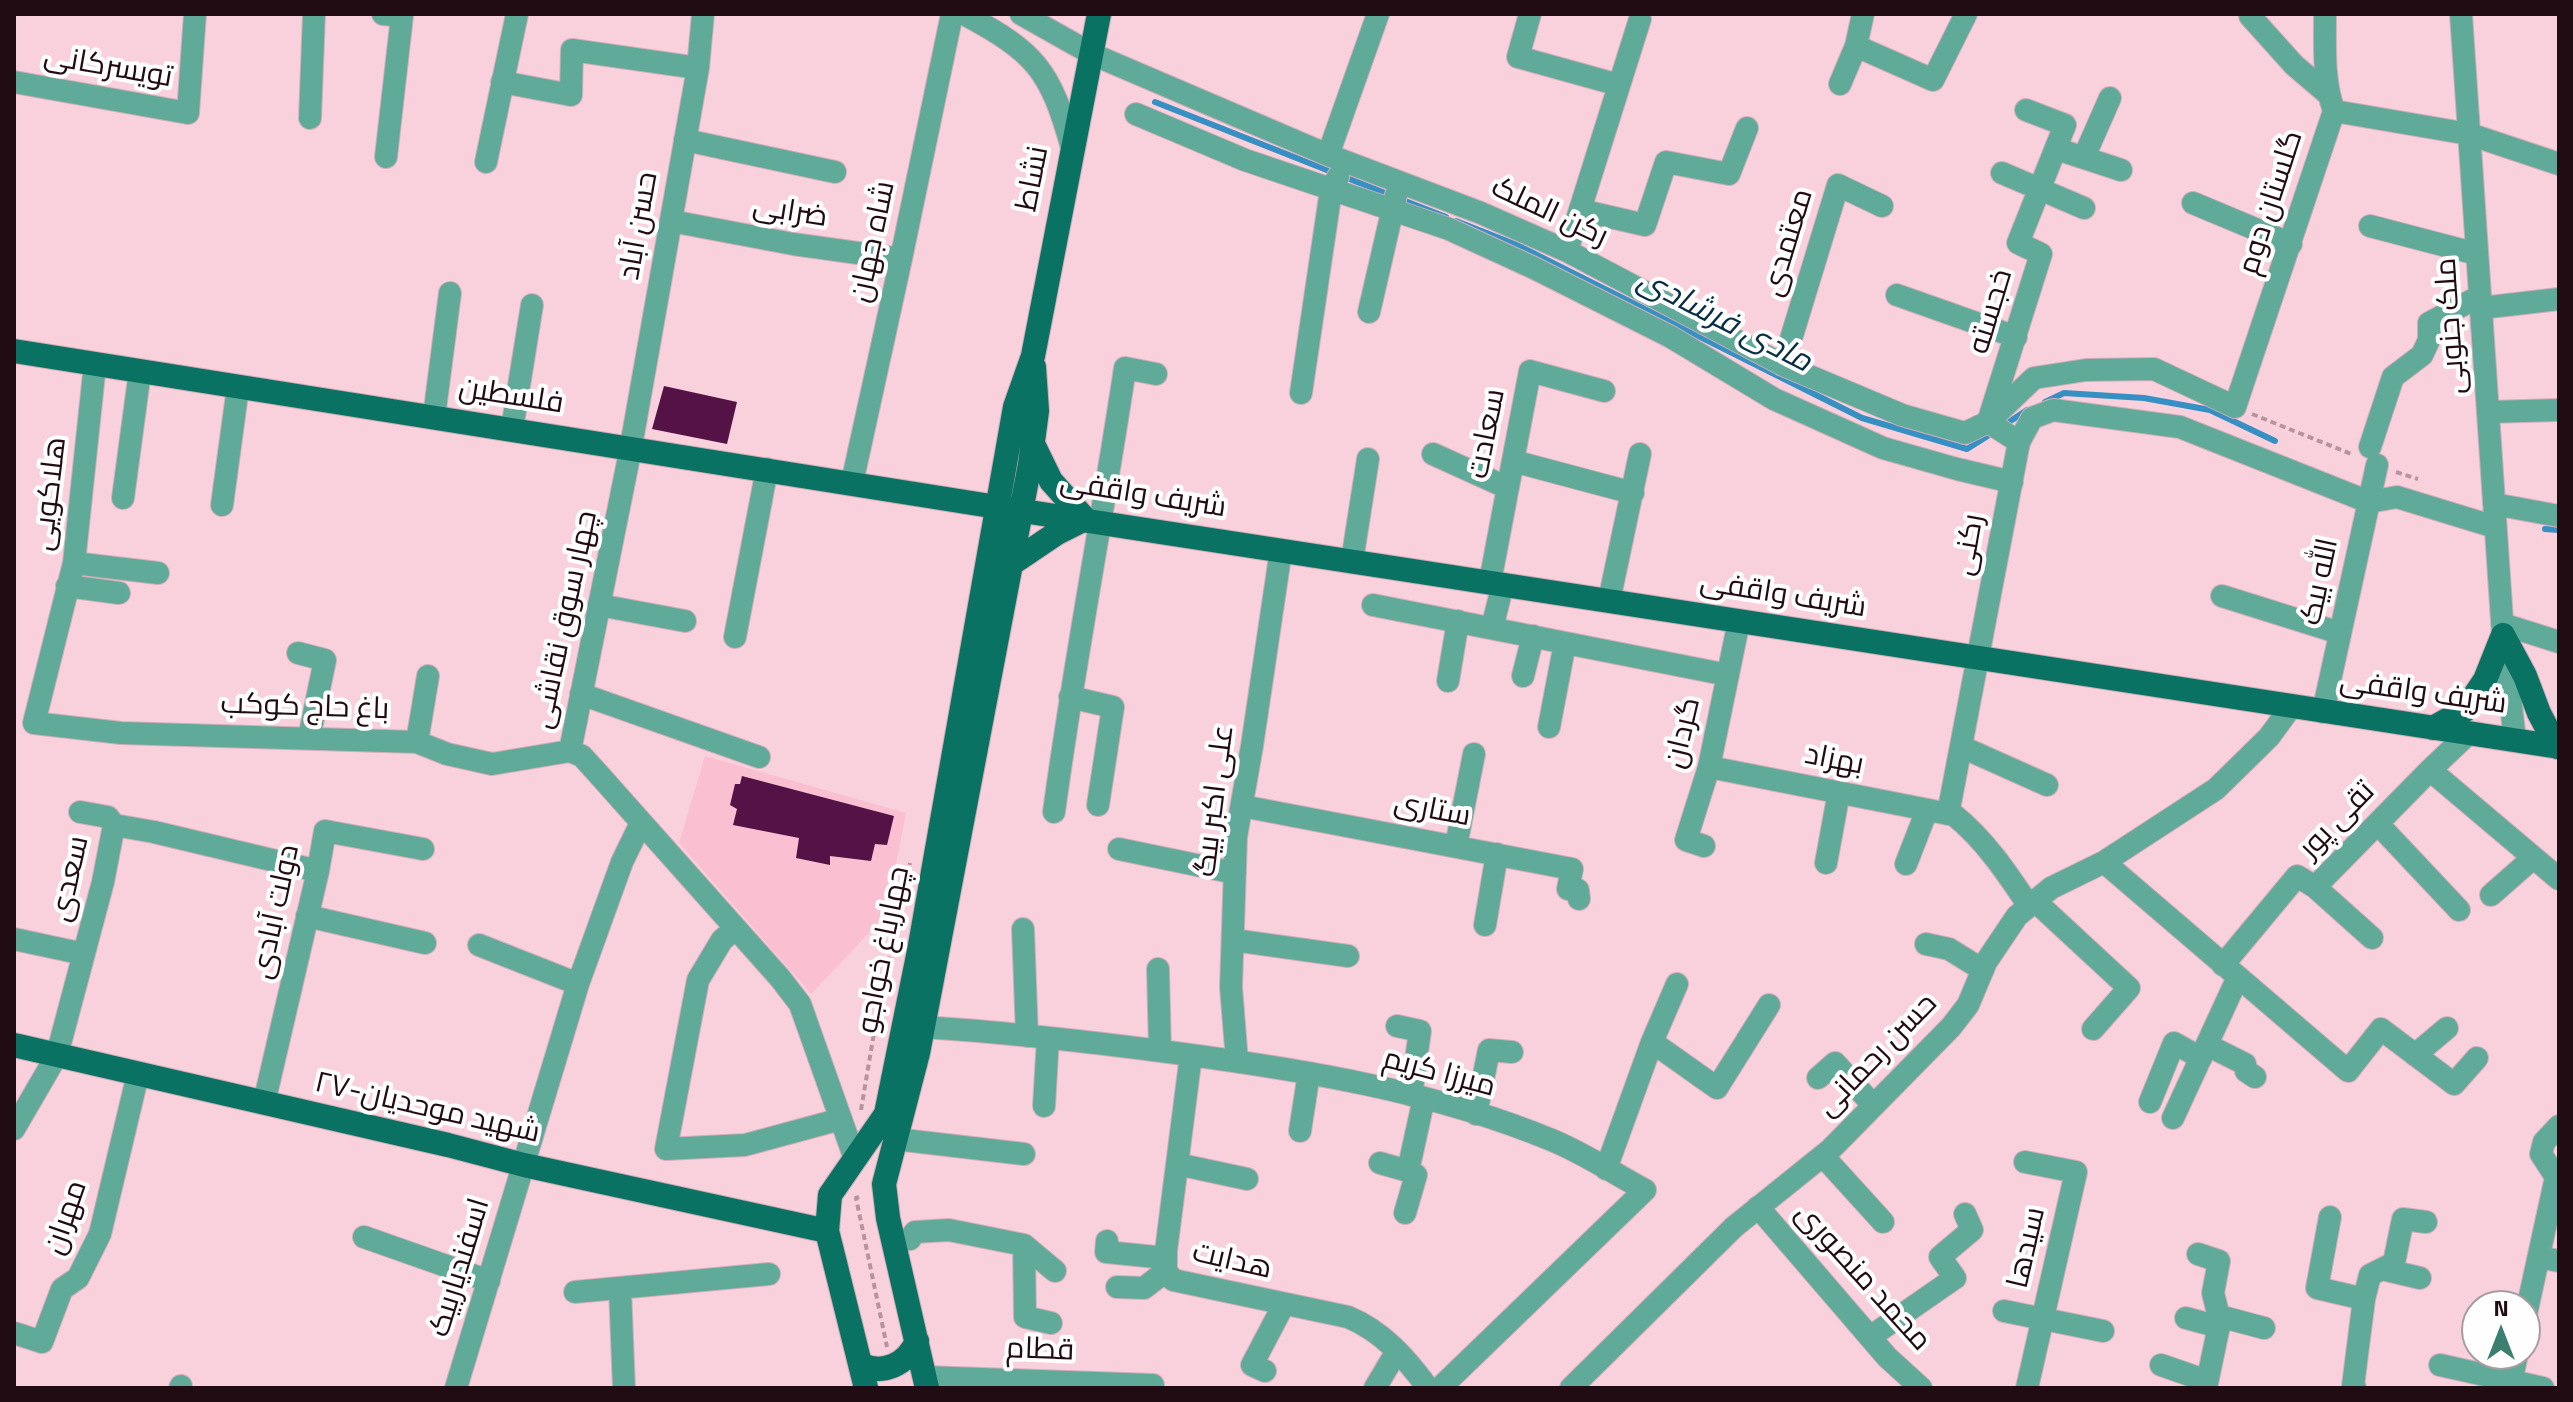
<!DOCTYPE html>
<meta charset="utf-8">
<style>
body{margin:0}
#map{position:relative;width:2573px;height:1402px;overflow:hidden;background:#f9d1dd;font-family:"Titillium Web",sans-serif}
canvas{display:block}
.frame{position:absolute;inset:0;border:16px solid #210c14;pointer-events:none}
.north{position:absolute;left:2461px;top:1290px;width:80px;height:80px;box-sizing:border-box;background:#fefefe;border:2px solid #a69da0;border-radius:50%;rotate:0deg;font-size:22px;font-weight:700;line-height:32px;text-align:center;color:#210c14}
.north::after{content:'';display:block;margin:auto;width:28px;height:36px;background:#3c7f71;clip-path:polygon(50% 0,100% 100%,50% 72%,0 100%)}
</style>
<div id="map">
<canvas width="2573" height="1402"></canvas>
<div class="frame"></div>
<div class="north">N</div>
</div>
<script>
const ctx = document.querySelector('canvas').getContext('2d');
ctx.lineJoin = 'round';
function paint(path, color) { ctx.fillStyle = color; ctx.fill(path, 'evenodd'); }
function stroke(path, color, width, dash) { ctx.strokeStyle = color; ctx.lineWidth = width; ctx.lineCap = dash ? 'butt' : 'round'; ctx.setLineDash(dash || []); ctx.stroke(path); }
function drawText(font, color, halo, rows, align = 'center') {
  ctx.font = font + ' "Titillium Web",Cairo,sans-serif'; ctx.lineWidth = 8; ctx.setLineDash([]); ctx.textBaseline = 'middle'; ctx.strokeStyle = halo; ctx.fillStyle = color; for (const [text, x, y, turn = 0] of rows) {
    ctx.save(); ctx.translate(x, y); ctx.rotate((+turn || 0) * Math.PI / 180); ctx.textAlign = isNaN(turn) ? turn : align; if (halo) ctx.strokeText(text, 0, 0); ctx.fillText(text, 0, 0); ctx.restore();
  }
}
const built = new Path2D(`
 M705 756 906 813 886 915 811 994 679 843Z`);
const stream = new Path2D(`
 M1155 102 1390 195
 M1400 199 1446 217
 M1456 221 1517 245 1862 418 1967 449 1994 432
 M2045 402 2064 393 2144 398 2210 410 2275 441
 M2003 426 2027 410
 M2545 529 2559 530`);
const building = new Path2D(`
 M664 386 737 402 727 444 652 429Z
 M742 776 894 816 887 845 875 844 871 861 830 856V865L796 858 799 838 733 825 737 809 730 805 735 784H740Z`);
const path = new Path2D(`
 M2252 414 2351 454
 M2396 472 2418 479
 M861 1110 877 1015 910 863
 M859 1197 856 1198 887 1347`);
const minor = new Path2D(`
 M383 14 402 16 386 157
 M703 14 698 68 630 452 570 751 582 756 601 777 780 978 800 1004 855 1159
 M964 14C1035 52 1050 69 1072 148
 M1021 14 1092 54 1328 155 1481 213 1567 251 1783 365 1902 415 1965 433 1988 422 2034 378 2086 370 2154 369 2235 407 2334 111C2323 80 2325 47 2325 14
 M1530 14 1518 57 1619 85
 M2461 14 2503 635 2515 740
 M2250 16 2294 65 2328 94
 M1856 46 1933 80 1966 14
 M14 82 188 113 195 14
 M502 82 571 95 572 50 698 68
 M1840 84 1856 46 1863 14
 M2334 111 2469 134 2559 164
 M1136 114 1245 160 1449 229 1534 268 1671 337 1774 399 1883 448 1957 469 2012 482
 M310 118 314 14
 M685 140 835 172
 M2057 149 2121 170
 M1328 155 1378 14
 M2084 157 2110 98
 M486 162 517 14
 M2002 173 2084 208
 M2193 203 2291 244
 M1580 210 1645 225 1666 162 1729 174 1747 128
 M671 221 793 244 901 259
 M2370 226 2477 254
 M1567 251 1640 19
 M1897 295 2016 337
 M2481 308 2559 299
 M1369 312 1396 195
 M95 364 74 563 34 723 121 733 417 742 447 754 492 764 570 751
 M1783 365 1838 185 1882 206
 M1301 393 1331 190 1338 177
 M2488 412 2559 410
 M434 417 450 293
 M512 429 532 305
 M2019 442 1988 422 2041 254 2018 243 2065 125 2026 110
 M2370 447 2393 377 2422 355 2429 340V323L2480 296
 M1433 454 1508 488
 M1513 461 1633 493
 M852 483 901 259 952 14
 M123 498 140 371
 M2494 504 2559 516
 M222 505 238 387
 M1352 561 1368 459
 M74 563 158 573
 M1490 582 1530 371 1604 391
 M67 586 119 593
 M2222 596 2340 633
 M1609 601 1640 454
 M599 605 685 621
 M1373 605 1728 675
 M2502 624 2559 642
 M1492 628 1503 584
 M735 637 767 469
 M298 653 325 660 309 738
 M1523 676 1533 636
 M1448 681 1458 621
 M581 694 759 757
 M1070 697 1113 707 1098 805
 M2323 712 2377 465
 M1549 727 1565 643
 M417 742 428 676
 M1962 747 2047 785
 M1709 767 1954 815C1985 840 2007 873 2029 906
 M2430 770 2559 879
 M1242 806 1572 869 1568 889 1578 890 1579 899
 M80 812 108 817 114 825
 M1054 812C1074 663 1103 516 1125 368L1156 374
 M1948 814 2019 442 2032 418 2053 410 2180 427 2369 502 2397 497 2495 527
 M2378 824 2459 910
 M114 825 154 832 318 871
 M1456 846 1474 754
 M1704 846 1686 840 1709 767 1739 621
 M1119 849 1235 873
 M2104 862 2348 1071 2381 1029 2454 1084 2477 1058
 M1826 863 1839 792
 M1906 864 1927 810
 M2315 887 2372 938
 M2491 895 2533 858
 M2035 901 2129 988 2093 1029
 M307 916 425 943
 M1485 925 1497 854
 M735 929 722 940 698 980 666 1149 745 1145 841 1119
 M1023 929 1027 1036
 M14 939 84 954
 M1233 940 1348 956
 M1926 944 1949 949 1983 970
 M479 945 578 984
 M2223 965 2297 876 2315 887 2430 770 2469 733
 M1158 969 1160 1051
 M1397 1026 1420 1031 1411 1095
 M922 1027C1007 1032 1092 1042 1176 1053 1304 1070 1434 1091 1554 1141 1585 1154 1615 1174 1645 1190L1440 1388
 M1652 1042 1717 1088 1769 1005
 M2207 1045 2245 1064 2246 1071 2255 1077
 M1191 1055 1166 1251V1271L1173 1280 1348 1317C1382 1331 1406 1358 1428 1388
 M2415 1055 2447 1028
 M1237 1061 1231 987 1236 837 1252 746 1281 550
 M1818 1078 1835 1063 1873 1105
 M2150 1102 2174 1043 2201 1058
 M264 1103 318 871 325 831 423 849
 M1044 1106 1048 1038
 M1476 1114 1489 1050 1512 1052
 M2173 1118 2238 977
 M14 1129 57 1055 103 882 114 825
 M1300 1131 1309 1073
 M895 1139 1024 1154
 M1823 1156 1883 1222
 M2025 1162 2076 1172 2027 1388
 M1380 1163 1408 1171
 M1177 1164 1247 1179
 M1606 1169 1652 1042 1677 984
 M1758 1207 1887 1357 1921 1388
 M1405 1213 1416 1175 1408 1171 1424 1098
 M2330 1217 2317 1288 2364 1299
 M364 1237 489 1281
 M894 1241 910 1239 915 1232 949 1230 1024 1245
 M1107 1241 1106 1252 1166 1258
 M2198 1254 2219 1261 2213 1293 2220 1321 2206 1388
 M2539 1257 2559 1261
 M2382 1269 2420 1278
 M1117 1287 1144 1288 1166 1271
 M620 1289 624 1388
 M575 1292 769 1274
 M2004 1311 2103 1331
 M2219 1316 2264 1328
 M2186 1318 2219 1327
 M2525 1319 2556 1177 2541 1154 2544 1142 2559 1126
 M1051 1323 1025 1317 1024 1245 1055 1271
 M14 1333 42 1342 62 1289 78 1278 100 1234 138 1074
 M1870 1337 1955 1278 1940 1257 1972 1230 1965 1214
 M2161 1365 2207 1381
 M2440 1365 2543 1388
 M1265 1371 1252 1365 1284 1304
 M925 1377 1153 1385
 M180 1388 181 1386
 M456 1388 578 984 622 862 641 823
 M1375 1388 1397 1351
 M1571 1388 1734 1227 1831 1149 1951 1027 1968 1005 1986 962 2017 916 2051 888 2104 862 2216 789 2269 737 2291 707
 M2355 1388 2353 1386 2364 1299 2370 1275 2394 1263 2403 1219 2426 1222
 M2510 1388 2517 1354`);
const major = new Path2D(`
 M14 351 997 507 2559 747
 M1011 564 1057 533 1085 519 1051 481 1033 444
 M2503 635 2525 676 2539 713 2557 747
 M2433 728 2465 710 2485 680 2503 635
 M14 1045 448 1145 524 1165 827 1231
 M860 1364C883 1376 907 1364 917 1341
 M866 1388 827 1231 830 1195 886 1114 919 951 1015 407 1033 356 1099 14
 M927 1388 888 1218 884 1184 918 1053 1030 464 1037 411 1034 367`);
const streetNames = [
 ["تویسرکانی",108,68,10],
 ["نشاط",1034,179,-79],
 ["گلستان دوم",2272,203,-72],
 ["ضرابی",790,213,9],
 ["رکن الملک",1549,213,25],
 ["حسن آباد",640,226,-80],
 ["شاه جهان",874,242,-78],
 ["معتمدی",1789,243,-73],
 ["خجسته",1992,312,-73],
 ["ملک جنوبی",2452,326,-94],
 ["فلسطین",511,397,9],
 ["سعادت",1488,434,-79],
 ["هلاکویی",51,494,-83],
 ["شریف واقفی",1143,496,9],
 ["رکنی",1970,545,-80],
 ["الله بیک",2321,582,-78],
 ["شریف واقفی",1783,596,9],
 ["چهار سوق نقاشی",566,620,-78],
 ["شریف واقفی",2423,694,8],
 ["باغ حاج کوکب",305,708,2],
 ["گردان",1684,733,-77],
 ["بهزاد",1834,761,11],
 ["علی اکبر بیگ",1216,801,-83],
 ["ستاری",1432,811,11],
 ["تقی پور",2338,821,-46],
 ["سعدی",71,879,-77],
 ["دولت آبادی",277,912,-78],
 ["چهارباغ خواجو",885,950,-79],
 ["حسن رحمانی",1878,1056,-46],
 ["میرزا کریم",1439,1074,15],
 ["۲۷-شهید موحدیان",427,1109,13],
 ["مهران",67,1218,-71],
 ["سیدها",2028,1248,-77],
 ["هدایت",1232,1262,13],
 ["اسفندیاربیک",461,1268,-73],
 ["محمد منصوری",1862,1278,48],
 ["قطام",1040,1351,2]
];
const waterNames = [
 ["مادی فرشادی",1724,322,27]
];
paint(built, '#fac0d2');
stroke(stream, '#3690c3', 6);
paint(building, '#541246');
stroke(minor, '#d2aeb9', 24);
stroke(major, '#d2aeb9', 26);
stroke(path, '#b6949e', 4, [6, 4]);
stroke(minor, '#60aa9a', 22);
stroke(major, '#097262', 24);
drawText('30px', '#210c14', '#fefefe', streetNames);
drawText('italic 32px', '#072e44', '#fefefe', waterNames);
</script>
